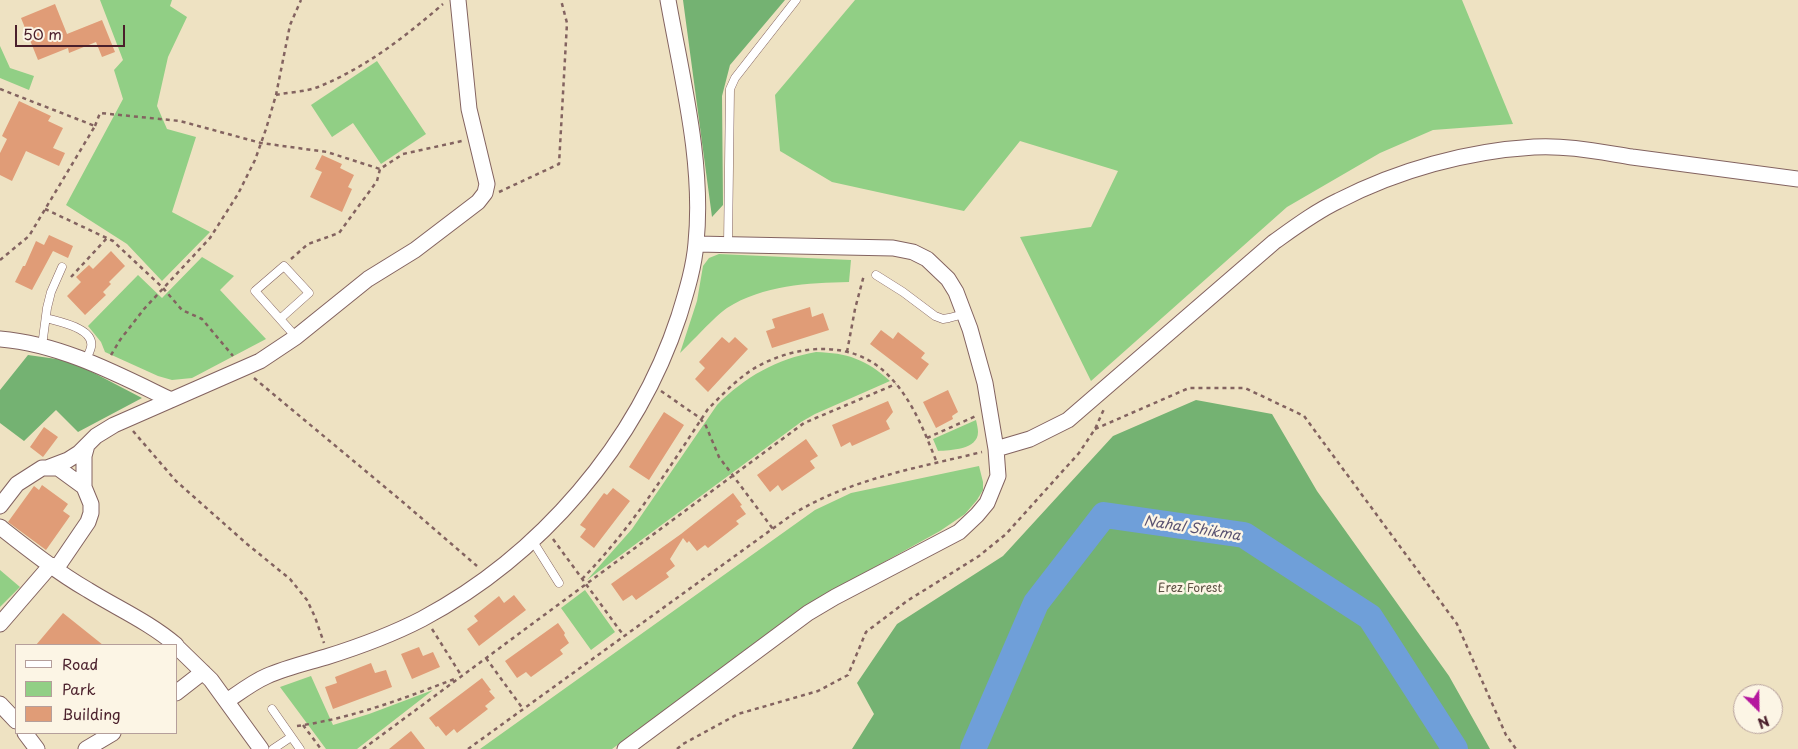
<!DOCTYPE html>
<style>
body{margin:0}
#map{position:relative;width:1798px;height:749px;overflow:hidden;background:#eee2c2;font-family:"Playpen Sans",sans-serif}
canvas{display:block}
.legend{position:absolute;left:15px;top:644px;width:162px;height:90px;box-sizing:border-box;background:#fcf5e5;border:1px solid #b59f9b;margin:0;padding:6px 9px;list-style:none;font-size:15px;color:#4a1f2b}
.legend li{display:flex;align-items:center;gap:10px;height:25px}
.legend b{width:25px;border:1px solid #b59f9b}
.north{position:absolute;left:1733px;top:684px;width:50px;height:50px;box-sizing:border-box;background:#fcf5e5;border:1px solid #b59f9b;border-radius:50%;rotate:157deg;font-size:14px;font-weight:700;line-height:20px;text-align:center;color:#4a1f2b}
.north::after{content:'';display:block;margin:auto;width:18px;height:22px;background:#b5179e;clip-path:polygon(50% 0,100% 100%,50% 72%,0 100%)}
.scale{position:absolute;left:15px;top:25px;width:110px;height:22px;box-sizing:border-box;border:2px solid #4a1f2b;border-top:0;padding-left:6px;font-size:15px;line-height:18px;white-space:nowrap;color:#4a1f2b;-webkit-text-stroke:4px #fcf5e5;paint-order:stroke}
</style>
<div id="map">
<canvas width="1798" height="749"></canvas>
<ul class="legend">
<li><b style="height:6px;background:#fff"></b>Road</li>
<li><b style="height:14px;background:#91cf85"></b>Park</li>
<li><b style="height:14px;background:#e09c77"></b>Building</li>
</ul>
<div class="north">N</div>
<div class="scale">50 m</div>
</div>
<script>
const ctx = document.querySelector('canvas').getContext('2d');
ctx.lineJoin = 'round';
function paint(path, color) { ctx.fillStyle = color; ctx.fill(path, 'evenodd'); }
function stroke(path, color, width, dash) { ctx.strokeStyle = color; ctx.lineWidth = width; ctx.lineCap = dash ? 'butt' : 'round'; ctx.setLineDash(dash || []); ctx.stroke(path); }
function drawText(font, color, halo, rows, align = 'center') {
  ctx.font = font + ' "Playpen Sans",sans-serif'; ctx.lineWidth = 5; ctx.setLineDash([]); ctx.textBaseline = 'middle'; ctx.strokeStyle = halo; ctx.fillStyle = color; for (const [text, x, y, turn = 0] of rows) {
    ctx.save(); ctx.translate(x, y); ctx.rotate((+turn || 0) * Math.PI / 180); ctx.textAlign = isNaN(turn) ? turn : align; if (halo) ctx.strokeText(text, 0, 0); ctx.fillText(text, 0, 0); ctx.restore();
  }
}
const green = new Path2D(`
 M100 0H172L170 6 187 17 168 57 157 106 167 129 196 137 172 212 210 232 162 281 127 244 66 205 123 99 114 70 123 60Z
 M855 0H1462L1513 124 1433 130 1380 153 1287 207 1091 381 1020 237 1091 227 1118 171 1020 141 964 211 832 182 780 151 775 95Z
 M0 46 10 68 34 76 29 90 0 78Z
 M377 61 426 134 381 164 353 123 332 137 311 105Z
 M719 254 851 260 849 282C808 283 763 285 727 308 713 318 693 341 680 353L697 301 703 266 709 258Z
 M202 257 234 276 220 290 266 339 192 378 172 380 158 376 105 352 101 342 88 326 138 275 162 298Z
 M816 352C847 353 866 359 890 381L815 414 801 422 587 580 632 529 717 405C745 377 776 359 816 352Z
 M976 420C977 424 978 429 978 432 978 450 950 450 938 451L933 439Z
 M979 466 983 482V490L977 500 965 514 940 531 808 604 612 749H480L815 510 851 493Z
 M0 570 20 587 0 607Z
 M585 590 615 632 591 650 561 608Z
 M311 676 333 725 369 714 433 690 357 749H326L280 687Z`);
const forest = new Path2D(`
 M683 0H785L730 65 722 96 723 205 712 217Z
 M28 355 71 361 142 398 78 432 56 410 24 441 0 423V390Z
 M1196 400 1272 414 1317 491 1449 676 1490 749H852L874 714 857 683 897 624 1003 556 1113 436Z`);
const river = new Path2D(`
 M973 749 1036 603 1104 515 1244 535 1370 617 1455 749`);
const building = new Path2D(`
 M55 4 67 34 102 20 115 52 102 57 96 42 69 53 68 48 38 60 21 18Z
 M19 101 51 116 48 121 63 128 53 148 65 153 59 166 26 151 12 181 0 175V153L7 139 2 136Z
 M322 155 342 164 340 168 354 175 348 187 352 189 342 212 310 197 322 172 315 169Z
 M49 235 73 246 68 258 53 251 32 290 15 282 23 266H25L36 241 44 245Z
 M111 251 125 266 109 282 111 284 103 292 106 295 85 315 67 296 81 282 76 277 89 265 93 269Z
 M810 307 812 317 823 313 829 330 772 348 766 331 775 328 772 319Z
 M881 330 893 339 898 332 925 353 921 358 929 364 917 380 870 344Z
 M722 337 729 343 735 337 748 349 708 392 695 379 705 368 699 362Z
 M948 390 958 412 952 416 953 419 936 428 923 402Z
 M888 401 893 412 886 421 890 429 852 446 850 442 841 447 832 425Z
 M664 412 684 425 649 480 629 467Z
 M44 427 58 437 43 457 30 447Z
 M806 439 818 456 810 461 815 468 782 491 778 485 770 492 757 475Z
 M42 485 68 504 63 511 70 516 46 550 8 522 34 486 39 490Z
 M613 488 630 501 594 548 580 537 586 529 580 525 604 493 607 495Z
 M733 493 742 505 740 506 746 514 736 521 739 524 708 548 705 545 697 551 689 541 687 543 683 538 670 559 675 566 666 573 669 577 636 600 632 595 623 601 611 584 681 534Z
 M514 595 526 610 479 646 467 629 478 621 474 616 499 596 504 603Z
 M63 613 103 645H36Z
 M558 623 565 633 564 635 569 643 560 650 563 654 531 677 526 672 517 678 505 661Z
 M419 647 423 656 433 652 440 667 412 679 401 654Z
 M371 663 375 673 386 670 392 687 333 709 325 687 337 683 335 677Z
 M482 678 491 690 489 691 495 698 485 706 488 709 457 733 454 729 446 736 438 726 436 727 429 718Z
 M411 731 425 749H389Z`);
const path = new Path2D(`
 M0 89 95 126 29 236 0 260
 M276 95C289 92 305 92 318 87 365 68 405 37 443 4
 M95 126 100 113 180 121 261 143 327 152 380 169 403 154 462 141
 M499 192 559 164 567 23 561 0
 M45 209 113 241 163 288 182 310 202 319 233 356
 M291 259 308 244 339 233 377 181 380 169
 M71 277 107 238
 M847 352 855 309 864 275
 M111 355 120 340 144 309 210 238 238 194 255 160 266 129 276 95 290 25 301 0
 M254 378 404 503 477 566
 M661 391 700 418 706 426 719 457 773 529
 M1095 429 1189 388H1245L1304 416 1457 624 1506 735 1516 749
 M133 431 176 481 247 544 290 579 307 600 315 617 324 643
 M927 438 976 416
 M553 539 624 636
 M582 579C631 529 669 468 708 409 722 395 736 380 753 369 795 344 854 338 890 377 913 401 925 433 937 463
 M432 629 461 675
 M486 658 523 709
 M303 725 321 749
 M297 726C353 718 405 698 457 678
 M363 749 804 423 896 384
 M468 749 793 514C850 479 917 468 982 452
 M677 749 683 744 738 714 818 691 848 675 866 632 907 601 979 556 1006 534 1079 453 1095 429 1104 409`);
const service = new Path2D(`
 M728 244 730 89 735 78 796 0
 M284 266 309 293 280 319 255 291Z
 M876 275 903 292 935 316 943 319 949 318 964 314
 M46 318C59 322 95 328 91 347 90 352 87 357 85 361
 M280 319 296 337
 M42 346 47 308 51 292 62 267
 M532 540 559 583
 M272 709 300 749
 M273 749 291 737`);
const minor = new Path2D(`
 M0 339C61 344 117 374 171 400
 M996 449 1030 439 1068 420 1274 242C1295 227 1315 212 1338 201 1398 170 1467 151 1534 147 1567 145 1600 152 1632 157 1688 164 1743 172 1798 179
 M47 468 68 460 79 453 96 436 114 425 260 361 296 337 368 279 415 250 478 202 485 193 487 184 469 109 458 0
 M84 487V456L87 445
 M0 506 17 484 42 468H58L84 487 91 504V513L88 522 56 569
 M0 527C28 549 57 572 88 590 117 608 149 622 176 645
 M0 624 51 565
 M176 646 211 680 261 749
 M176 693 203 672
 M227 701C240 692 253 682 267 676 285 668 306 663 326 657 358 647 391 635 422 619 540 556 637 444 679 316 686 293 694 268 696 243 704 163 682 79 668 0
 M0 704 16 721
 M25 733 37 749
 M86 749 113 733
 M625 749 808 613 835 597 959 532 977 515 987 503 998 476 996 449 985 383 970 329 956 292 948 279 927 259 913 252 893 248 696 244`);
const parkNames = [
 ["Erez Forest",1190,589]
];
const waterNames = [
 ["Nahal Shikma",1192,529,9]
];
paint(green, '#91cf85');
paint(forest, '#74b272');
stroke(river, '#6f9fd9', 26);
paint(building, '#e09c77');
stroke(service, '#836360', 9);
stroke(minor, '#836360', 17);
stroke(path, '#836360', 2.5, [4, 4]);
stroke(service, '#fff', 8);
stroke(minor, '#fff', 15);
drawText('12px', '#5f5446', '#fcf5e5', parkNames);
drawText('italic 14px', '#595271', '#fcf5e5', waterNames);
</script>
